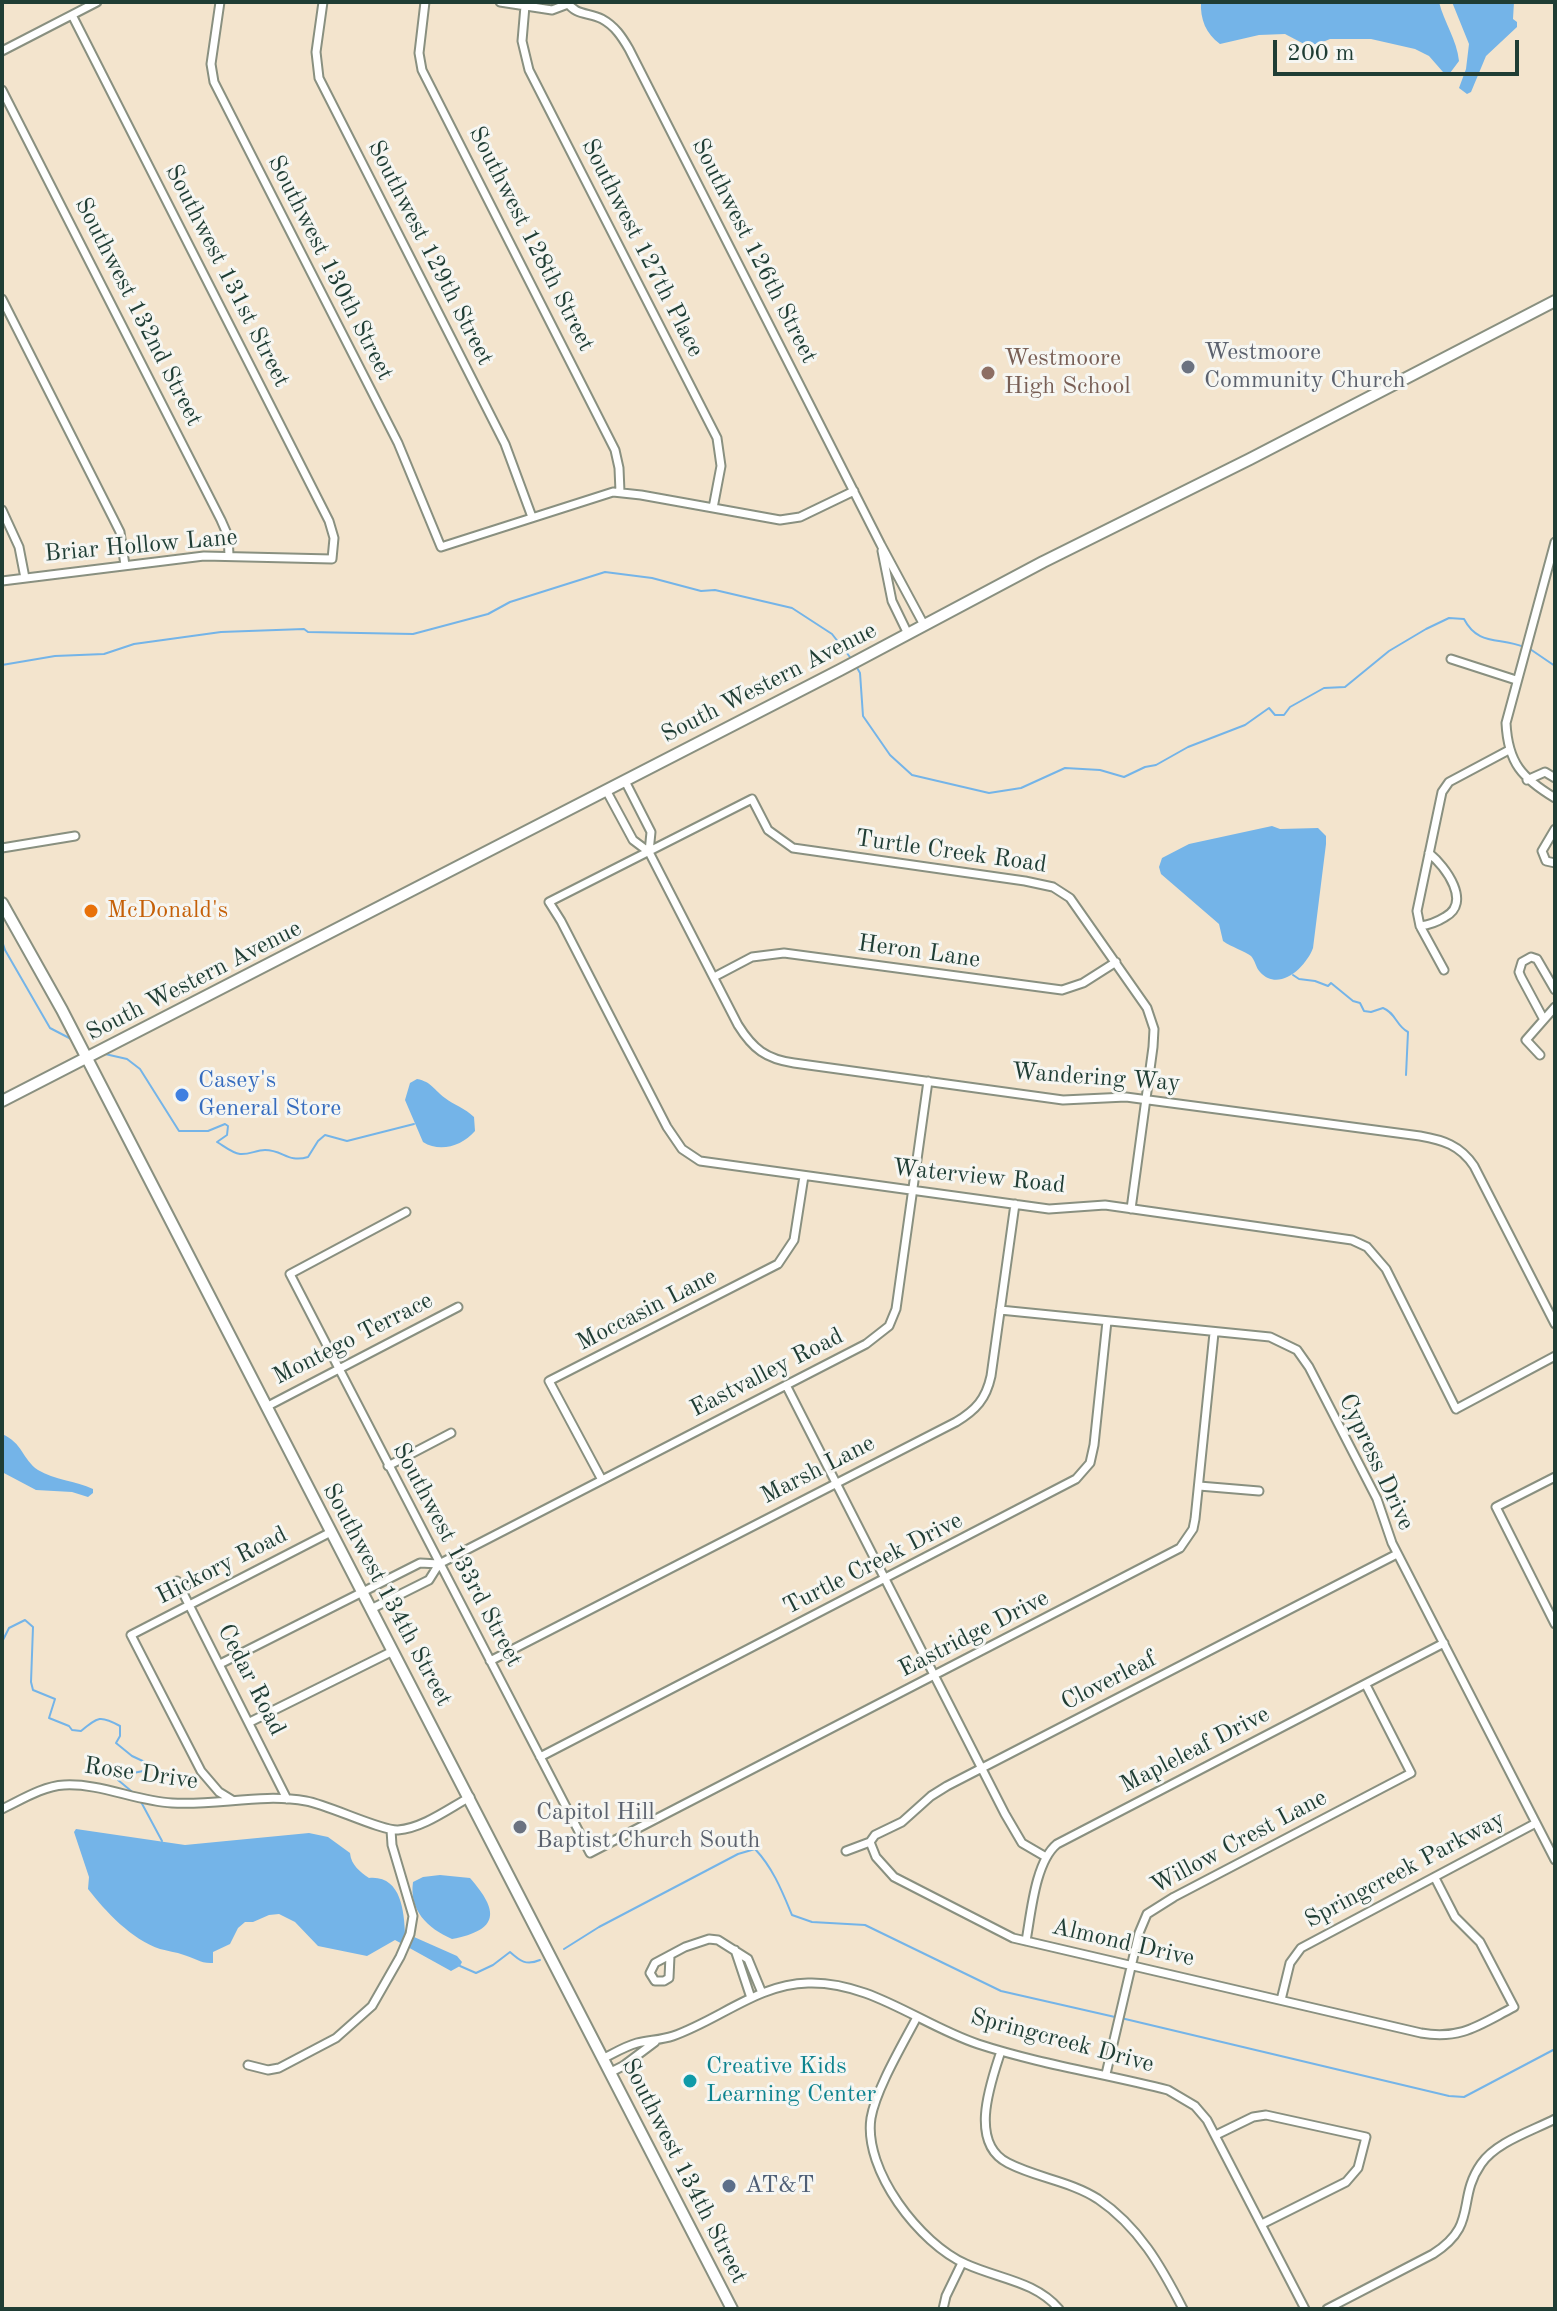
<!DOCTYPE html>
<style>
body{margin:0}
#map{position:relative;width:1557px;height:2311px;overflow:hidden;background:#f3e4cd;font-family:"Old Standard TT",serif}
canvas{display:block}
.frame{position:absolute;inset:0;border:4px solid #1f3d34;pointer-events:none}
.scale{position:absolute;left:1273px;top:40px;width:246px;height:36px;box-sizing:border-box;border:4px solid #1f3d34;border-top:0;padding-left:10px;font-size:24px;line-height:28px;white-space:nowrap;color:#1f3d34;-webkit-text-stroke:6px #f6f6f2;paint-order:stroke}
</style>
<div id="map">
<canvas width="1557" height="2311"></canvas>
<div class="frame"></div>
<div class="scale">200 m</div>
</div>
<script>
const ctx = document.querySelector('canvas').getContext('2d');
ctx.lineJoin = 'round';
function paint(path, color) { ctx.fillStyle = color; ctx.fill(path, 'evenodd'); }
function stroke(path, color, width, dash) { ctx.strokeStyle = color; ctx.lineWidth = width; ctx.lineCap = dash ? 'butt' : 'round'; ctx.setLineDash(dash || []); ctx.stroke(path); }
function drawText(font, color, halo, rows, align = 'center') {
  ctx.font = font + ' "Old Standard TT",serif'; ctx.lineWidth = 6; ctx.setLineDash([]); ctx.textBaseline = 'middle'; ctx.strokeStyle = halo; ctx.fillStyle = color; for (const [text, x, y, turn = 0] of rows) {
    ctx.save(); ctx.translate(x, y); ctx.rotate((+turn || 0) * Math.PI / 180); ctx.textAlign = isNaN(turn) ? turn : align; if (halo) ctx.strokeText(text, 0, 0); ctx.fillText(text, 0, 0); ctx.restore();
  }
}
const water = new Path2D(`
 M1201 2H1439C1444 22 1457 40 1459 61L1450 73 1443 72 1429 56 1415 49 1371 39H1330L1318 44 1306 45 1285 34 1259 35 1220 44C1206 34 1200 19 1201 2Z
 M1452 2H1514L1513 19 1517 22V27L1486 56 1471 92 1467 94 1459 88 1466 69 1469 44Z
 M1272 826 1280 829 1318 828 1326 836V844L1313 948C1306 967 1279 993 1260 972 1256 968 1255 960 1251 956 1245 951 1231 947 1223 941L1219 924 1161 874 1159 867 1162 858 1189 844Z
 M417 1079C432 1082 434 1090 445 1098 454 1105 465 1108 474 1117L475 1131C462 1146 440 1153 423 1142L405 1100 410 1083Z
 M2 1434C23 1443 22 1459 38 1470 54 1480 76 1481 93 1489V1493L88 1497 72 1492 36 1490 2 1472Z
 M76 1829 185 1845 309 1833 328 1837 350 1853C351 1865 360 1872 369 1878 401 1875 404 1911 405 1933L457 1956 462 1962 460 1966 451 1971 395 1940 367 1956 318 1946 295 1922 279 1914 269 1915 253 1922H245L238 1928 230 1944 213 1952V1963C201 1964 195 1958 184 1955 176 1952 167 1951 160 1949 131 1939 106 1912 88 1889L89 1877 74 1832Z
 M440 1875 470 1878C499 1911 500 1930 452 1939 427 1928 409 1910 413 1882L423 1877Z`);
const stream = new Path2D(`
 M1530 649 1555 666
 M2 665 55 656 104 654 134 644 221 632 304 629 308 632 413 634 488 614 510 602 605 572 652 578 701 591 715 590 792 608 832 634 853 661
 M856 666 860 673 863 716 890 755 912 775 989 793 1021 788 1065 768 1100 770 1124 777 1145 767 1156 765 1188 747 1245 725 1269 708 1275 715H1284L1290 707 1324 688 1345 687 1389 651 1426 629 1449 618 1464 619C1478 646 1499 637 1524 647
 M2 941 5 950 50 1028 73 1040
 M1293 975 1299 979 1315 981 1328 986 1331 983 1353 1001 1360 1003 1364 1011 1371 1012 1383 1008C1396 1013 1396 1026 1408 1032L1406 1075
 M105 1054 127 1059 140 1069 179 1131H208L225 1124 228 1126 227 1135 217 1142C224 1146 232 1153 240 1154 249 1155 256 1150 265 1150 283 1150 288 1163 308 1157L318 1141 325 1135 347 1141 414 1124
 M2 1642 9 1628 25 1620 33 1627 31 1682 33 1690 55 1699 49 1718 69 1726 72 1730 81 1731C98 1717 100 1715 120 1726V1736L116 1743 132 1756 147 1763 143 1771 119 1776 118 1780 136 1795
 M140 1800 162 1841
 M564 1949 599 1927 738 1854 755 1849C773 1868 782 1891 792 1915L812 1922 865 1925 1001 1991 1115 2017
 M460 1966 476 1973 493 1965 510 1952C520 1961 526 1966 540 1960
 M1121 2018 1449 2096 1464 2097 1555 2049`);
const street = new Path2D(`
 M220 2 211 64 214 82 398 443 441 547 613 492 641 495 780 520 800 517 854 491
 M323 2 316 52 319 78 505 444 532 517
 M425 2 419 53 422 70 615 450 619 468 620 492
 M500 2 552 10 568 4
 M567 2C576 16 589 12 602 19 615 26 622 37 629 49L881 545 924 625
 M525 6 522 41 529 70 717 438 721 466 713 508
 M2 51 97 2
 M2 90 221 520 228 536 229 555
 M2 299 114 520 120 532 125 565
 M2 510 19 547 25 578
 M1555 542 1506 723C1508 763 1522 778 1555 798
 M882 551 892 601 908 634
 M2 581 204 556 332 559 334 538 329 521 72 15
 M1451 659 1516 680
 M1527 780 1545 772 1555 778
 M606 790 633 840 649 852 651 832 625 781
 M1555 829 1542 851 1546 861 1555 863
 M2 848 75 836
 M649 852 738 1025C753 1049 766 1059 794 1063L1063 1100 1126 1097 1420 1136C1443 1140 1460 1145 1474 1166L1555 1324
 M1420 926C1429 925 1437 922 1445 917 1472 903 1446 867 1429 853
 M1444 970 1420 926 1417 911 1442 792 1449 782 1509 750
 M714 977 752 957 784 953 1062 990 1083 983 1116 962
 M1543 1018 1521 977 1519 972 1522 962 1531 957 1537 959 1555 990
 M1540 1055 1526 1040 1555 1007
 M1131 1209 1153 1047 1154 1029 1147 1008 1070 898 1053 887 1025 881 793 848 768 830 752 799 549 902 561 921 667 1127 682 1149 700 1161 1049 1209 1105 1205 1352 1240 1367 1247 1386 1269 1456 1409 1555 1356
 M406 1212 290 1274 590 1853 1180 1548 1193 1529 1195 1519 1214 1333
 M1000 1310 1270 1337 1297 1350 1309 1367 1377 1499 1392 1543 1555 1860
 M786 1385 1005 1814 1022 1843 1046 1857
 M266 1407 458 1307
 M388 1466 451 1433
 M1555 1477 1496 1507 1555 1624
 M602 1480 549 1381 778 1264 794 1240 804 1176
 M1199 1486 1259 1491
 M177 1581 287 1799
 M371 1609 429 1580 439 1564 866 1344 889 1326 896 1309 928 1081
 M490 1661 956 1422C976 1410 986 1399 991 1376L1015 1204
 M220 1664 420 1563 439 1564
 M250 1722 393 1651
 M540 1757 1076 1479 1090 1463 1094 1445 1107 1321
 M232 1800 219 1792 201 1771 131 1635 331 1532
 M2 1809C21 1800 43 1786 64 1785 100 1783 136 1801 172 1803 216 1806 261 1793 306 1801 329 1805 381 1831 398 1830 423 1828 448 1809 470 1797
 M870 1842 876 1857 894 1877 1013 1938 1421 2033C1461 2040 1479 2025 1514 2007L1480 1942 1455 1917 1435 1878
 M846 1851 870 1842 875 1835 902 1822 931 1796 947 1786 1397 1554
 M1026 1941C1031 1914 1035 1862 1057 1844L1444 1643
 M735 1950 751 1998
 M670 1956 669 1978 664 1981H655L650 1973 655 1963 685 1947 709 1939 718 1940 748 1959 762 1993
 M1281 2000 1290 1963 1301 1948 1536 1823
 M917 2017C903 2044 876 2089 871 2118 863 2170 920 2244 966 2264 999 2279 1035 2281 1059 2309
 M1001 2051C991 2082 968 2143 1008 2163 1037 2178 1070 2181 1098 2199 1139 2227 1161 2266 1183 2309
 M604 2058C614 2053 626 2046 637 2043 649 2040 661 2040 673 2036 719 2020 758 1984 808 1983 870 1981 921 2025 978 2044 1039 2064 1105 2074 1168 2090L1195 2106 1207 2120 1305 2309
 M248 2065 268 2070 279 2068 336 2038 372 2006 400 1957 410 1934 413 1916 392 1845 391 1830
 M611 2072 623 2066 655 2042
 M1106 2074 1139 1933 1147 1914 1174 1897 1411 1773 1366 1685
 M1216 2135 1253 2117 1266 2115 1366 2137 1358 2168 1346 2182 1262 2224
 M943 2309 946 2296 962 2263
 M1327 2309 1433 2254C1479 2225 1456 2200 1481 2164 1496 2142 1532 2131 1555 2119`);
const secondary = new Path2D(`
 M2 903 62 1010 732 2309
 M2 1101 840 670 1043 562 1250 459 1555 301`);
const markers = [
 [1188,367,8,"#6b7280"],
 [988,373,8,"#8d6e63"],
 [91,911,8,"#e8710a"],
 [182,1095,8,"#3f7fe0"],
 [520,1827,8,"#6b7280"],
 [690,2081,8,"#0f9aa8"],
 [729,2186,8,"#5c6f8a"]
];
const streetNames = [
 ["Southwest 128th Street",531,239,63],
 ["Southwest 127th Place",642,248,63],
 ["Southwest 126th Street",754,251,63],
 ["Southwest 129th Street",430,253,63],
 ["Southwest 130th Street",330,268,63],
 ["Southwest 131st Street",227,276,63],
 ["Southwest 132nd Street",138,312,63],
 ["Briar Hollow Lane",141,546,-5],
 ["South Western Avenue",769,683,-27],
 ["Turtle Creek Road",951,852,8],
 ["Heron Lane",919,952,8],
 ["South Western Avenue",194,981,-27],
 ["Wandering Way",1096,1078,4],
 ["Waterview Road",979,1177,6],
 ["Moccasin Lane",647,1310,-27],
 ["Montego Terrace",353,1339,-27],
 ["Eastvalley Road",767,1373,-27],
 ["Cypress Drive",1376,1462,65],
 ["Marsh Lane",818,1470,-27],
 ["Southwest 133rd Street",457,1555,62],
 ["Turtle Creek Drive",873,1564,-27],
 ["Hickory Road",222,1566,-27],
 ["Southwest 134th Street",387,1595,62],
 ["Eastridge Drive",974,1634,-27],
 ["Cedar Road",251,1680,63],
 ["Cloverleaf",1109,1681,-27],
 ["Mapleleaf Drive",1195,1750,-27],
 ["Rose Drive",141,1774,8],
 ["Willow Crest Lane",1239,1842,-28],
 ["Springcreek Parkway",1405,1870,-28],
 ["Almond Drive",1123,1943,13],
 ["Springcreek Drive",1062,2041,15],
 ["Southwest 134th Street",684,2171,63]
];
const worshipNames = [
 ["Westmoore",1204,353],
 ["Community Church",1204,381],
 ["Capitol Hill",536,1813],
 ["Baptist Church South",536,1841]
];
const educationNames = [
 ["Westmoore",1004,359],
 ["High School",1004,387]
];
const foodNames = [
 ["McDonald's",107,911]
];
const shopNames = [
 ["Casey's",198,1081],
 ["General Store",198,1109]
];
const cultureNames = [
 ["Creative Kids",706,2067],
 ["Learning Center",706,2095]
];
const serviceNames = [
 ["AT&T",745,2186]
];
paint(water, '#74b4e8');
stroke(stream, '#74b4e8', 2);
stroke(street, '#899080', 11);
stroke(secondary, '#899080', 14);
stroke(street, '#fff', 7);
stroke(secondary, '#fff', 10);
for (const [x, y, r, color] of markers) { const dot = new Path2D(); dot.arc(x, y, r, 0, 2 * Math.PI); ctx.fillStyle = color; ctx.fill(dot); stroke(dot, '#f6f6f2', 3); }
drawText('24px', '#1f3d34', '#f6f6f2', streetNames);
drawText('24px', '#5b616d', '#f6f6f2', worshipNames, 'left');
drawText('24px', '#785e54', '#f6f6f2', educationNames, 'left');
drawText('24px', '#c56008', '#f6f6f2', foodNames, 'left');
drawText('24px', '#366cbe', '#f6f6f2', shopNames, 'left');
drawText('24px', '#0d838f', '#f6f6f2', cultureNames, 'left');
drawText('24px', '#4e5e75', '#f6f6f2', serviceNames, 'left');
</script>
